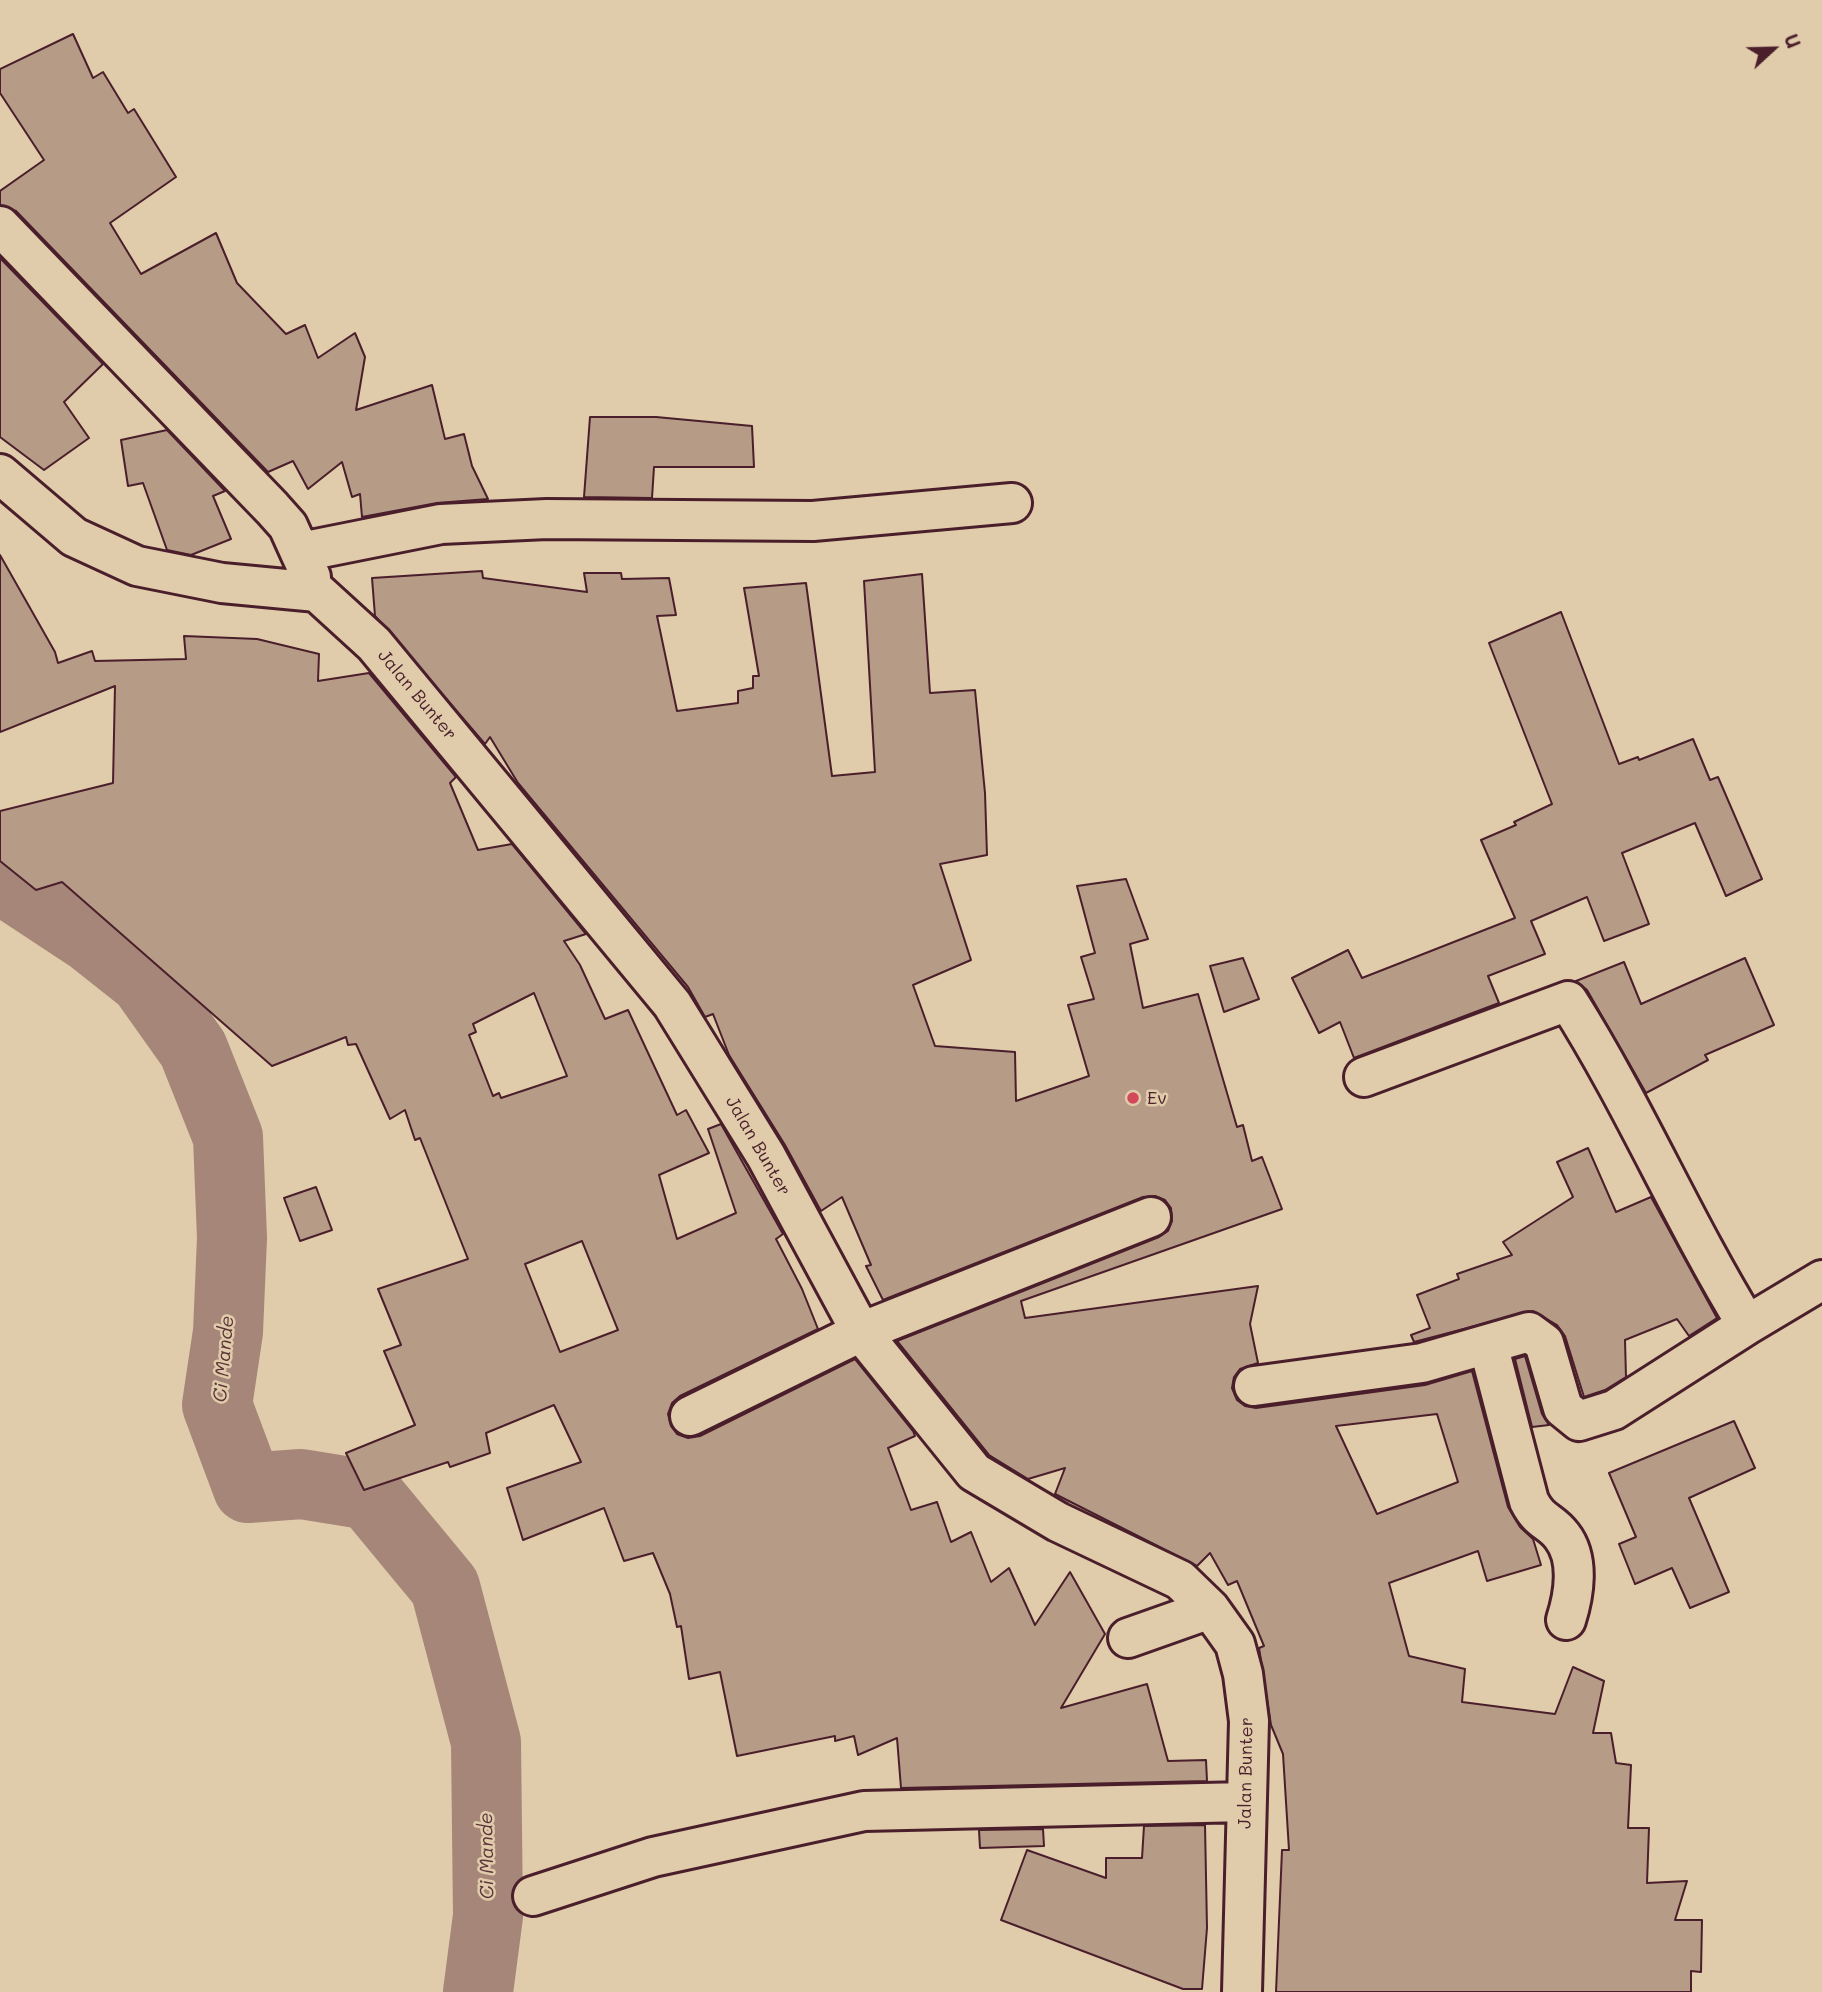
<!DOCTYPE html>
<style>
body{margin:0}
#map{position:relative;width:1822px;height:1992px;overflow:hidden;background:#e0cbaa;font-family:Mali,sans-serif}
canvas{display:block}
.north{position:absolute;left:1738px;top:14px;width:70px;height:70px;-webkit-text-stroke:5px #e0cbaa;paint-order:stroke;rotate:68deg;font-size:19px;font-weight:700;line-height:28px;text-align:center;color:#4a1f2b}
.north::after{content:'';display:block;margin:auto;width:24px;height:32px;background:#4a1f2b;clip-path:polygon(50% 0,100% 100%,50% 72%,0 100%)}
</style>
<div id="map">
<canvas width="1822" height="1992"></canvas>
<div class="north">U</div>
</div>
<script>
const ctx = document.querySelector('canvas').getContext('2d');
ctx.lineJoin = 'round';
function stroke(path, color, width, dash) { ctx.strokeStyle = color; ctx.lineWidth = width; ctx.lineCap = dash ? 'butt' : 'round'; ctx.setLineDash(dash || []); ctx.stroke(path); }
function paint(path, color) { ctx.fillStyle = color; ctx.fill(path, 'evenodd'); }
function drawText(font, color, halo, rows, align = 'center') {
  ctx.font = font + ' Mali,sans-serif'; ctx.lineWidth = 5; ctx.setLineDash([]); ctx.textBaseline = 'middle'; ctx.strokeStyle = halo; ctx.fillStyle = color; for (const [text, x, y, turn = 0] of rows) {
    ctx.save(); ctx.translate(x, y); ctx.rotate((+turn || 0) * Math.PI / 180); ctx.textAlign = isNaN(turn) ? turn : align; if (halo) ctx.strokeText(text, 0, 0); ctx.fillText(text, 0, 0); ctx.restore();
  }
}
const river = new Path2D(`
 M0 878 91 938 144 980 193 1049 228 1137 232 1238 228 1332 217 1405 248 1488 301 1484 369 1495 445 1587 486 1742 488 1916 478 1992`);
const building = new Path2D(`
 M73 34 93 78 103 72 128 113 134 109 176 177 110 223 141 274 216 233 237 283 286 334 305 325 318 358 355 333 365 357 356 410 432 385 445 439 464 434 472 466 488 499 437 503 362 517 360 494 352 497 342 462 308 489 293 461 268 472 16 211 0 205V191L44 160 0 93V69Z
 M0 258 103 364 64 402 89 438 44 470 0 437Z
 M590 417H656L752 426 754 467H654L652 498 584 497Z
 M167 430 225 491 213 496 231 539 191 555 167 550 143 483 128 486 121 440Z
 M0 555 55 652 58 663 92 651 95 661 186 659 184 636 257 639 319 654 318 681 369 673 456 777 450 783 478 850 512 844 586 934 564 941 580 965 605 1019 628 1010 677 1115 686 1110 709 1153 659 1175 677 1239 736 1213 708 1129 721 1124 783 1234 776 1239 802 1289 818 1329 680 1396 672 1403 668 1414 671 1426 677 1434 688 1438 700 1436 855 1359 913 1431 915 1436 888 1448 911 1510 937 1502 951 1542 971 1532 991 1582 1009 1568 1035 1625 1070 1572 1105 1634 1061 1708 1147 1684 1168 1761 1206 1760 1207 1781 901 1788 897 1738 858 1755 854 1736 835 1741V1736L737 1756 720 1672 689 1679 681 1626 677 1627 670 1594 653 1553 624 1561 604 1508 523 1540 507 1488 581 1462 554 1405 486 1433 490 1453 450 1467 448 1462 364 1490 346 1453 415 1425 384 1351 401 1345 378 1289 468 1259 420 1138 415 1140 405 1110 390 1119 356 1044 348 1045 346 1037 272 1066 62 882 36 890 0 861V811L113 783 115 686 0 732ZM534 993 567 1076 501 1098 499 1093 493 1096 469 1035 476 1032 473 1024ZM582 1241 618 1330 560 1352 525 1264Z
 M482 571 483 578 587 592 584 573H621L622 579 669 578 676 615 657 616 677 711 738 703V691L753 688V676H759L744 588 806 583 832 776 875 772 864 581 922 574 930 693 975 690 985 793 987 855 940 864 971 960 913 985 935 1046 1015 1052 1016 1101 1089 1076 1068 1005 1094 999 1081 957 1095 953 1077 886 1126 879 1148 939 1130 944 1143 1008 1198 994 1237 1127 1243 1125 1252 1161 1262 1157 1282 1209 1021 1301 1025 1318 1258 1286 1250 1324 1258 1363 1240 1369 1234 1377 1232 1388 1237 1400 1245 1406 1256 1408 1425 1385 1472 1371 1508 1507 1520 1527 1533 1539 1541 1565 1487 1581 1478 1551 1389 1583 1409 1656 1465 1669 1462 1702 1555 1714 1573 1667 1604 1681 1593 1733H1611L1616 1763 1631 1765 1628 1828H1649L1647 1883 1687 1881 1675 1920H1702L1701 1972 1691 1971V1992H1276L1282 1850H1289L1283 1754 1271 1725 1259 1648 1264 1646 1237 1581 1228 1585 1210 1553 1197 1566 1055 1494 1065 1468 1028 1479 989 1455 897 1341 1159 1237 1168 1231 1172 1221 1171 1208 1165 1200 1155 1196 1143 1197 883 1300 866 1266 871 1265 842 1197 821 1211 785 1145 729 1055 713 1014 705 1017 688 987 518 783 490 737 485 744 375 616 372 578ZM1437 1414 1458 1482 1377 1514 1336 1426Z
 M1561 612 1619 764 1638 757 1639 760 1693 739 1710 780 1718 777 1762 879 1726 896 1695 823 1622 853 1649 924 1604 941 1587 897 1531 921 1545 954 1488 976 1499 1003 1354 1058 1340 1022 1319 1033 1292 978 1348 950 1362 978 1515 918 1481 840 1516 825 1514 822 1552 804 1489 643Z
 M1243 958 1259 999 1224 1012 1210 966Z
 M1745 958 1774 1025 1705 1055 1708 1060 1646 1093 1587 990 1576 981 1624 962 1641 1004Z
 M1588 1148 1616 1212 1651 1197 1717 1318 1689 1336 1677 1319 1625 1340 1626 1377 1605 1390 1584 1397 1565 1336 1557 1325 1533 1311 1414 1342 1411 1335 1430 1328 1417 1295 1459 1279 1457 1274 1512 1255 1503 1242 1573 1197 1557 1162Z
 M316 1187 332 1230 300 1241 284 1198Z
 M1525 1356 1542 1414 1549 1425 1532 1427 1515 1359Z
 M1734 1421 1755 1468 1689 1498 1729 1592 1690 1608 1672 1568 1635 1584 1619 1544 1636 1537 1609 1473Z
 M1205 1825 1207 1928 1202 1989H1183L1001 1920 1027 1850 1106 1878V1858H1142L1144 1826Z
 M1043 1829 1044 1846 980 1848 979 1830Z`);
const minor = new Path2D(`
 M0 226 272 508 288 526 311 577
 M0 474 74 537 137 566 222 583 317 592 374 644 672 1004 766 1156 861 1332 974 1472 1058 1522 1180 1580 1210 1609 1235 1644 1243 1674 1249 1721 1242 1992
 M301 552 441 524 547 519 813 521 1012 503
 M1364 1077 1568 1001C1634 1105 1682 1219 1747 1325L1822 1280
 M1488 1344 1529 1501C1540 1523 1550 1520 1562 1536 1580 1559 1574 1595 1566 1620
 M1254 1386 1422 1363 1529 1332 1544 1343 1563 1408 1579 1421 1614 1410 1747 1325
 M690 1416 861 1332 1151 1217
 M1128 1638 1210 1609
 M533 1896 653 1857 864 1811 1245 1802`);
const markers = [
 [1133,1098,7,"#d1495b"]
];
const streetNames = [
 ["Jalan Bunter",417,695,50],
 ["Jalan Bunter",758,1146,60],
 ["Jalan Bunter",1246,1773,-89]
];
const poiNames = [
 ["Ev",1147,1098]
];
const waterNames = [
 ["Ci Mande",224,1359,-85],
 ["Ci Mande",487,1856,-91]
];
stroke(river, '#a58678', 70);
paint(building, '#b69b87');
stroke(building, '#4a1f2b', 2);
stroke(minor, '#4a1f2b', 44);
stroke(minor, '#e0cbaa', 38);
for (const [x, y, r, color] of markers) { const dot = new Path2D(); dot.arc(x, y, r, 0, 2 * Math.PI); ctx.fillStyle = color; ctx.fill(dot); stroke(dot, '#e0cbaa', 2.5); }
drawText('18px', '#4a1f2b', '#e0cbaa', streetNames);
drawText('18px', '#4a1f2b', '#e0cbaa', poiNames, 'left');
drawText('italic 19px', '#5c343a', '#e0cbaa', waterNames);
</script>
